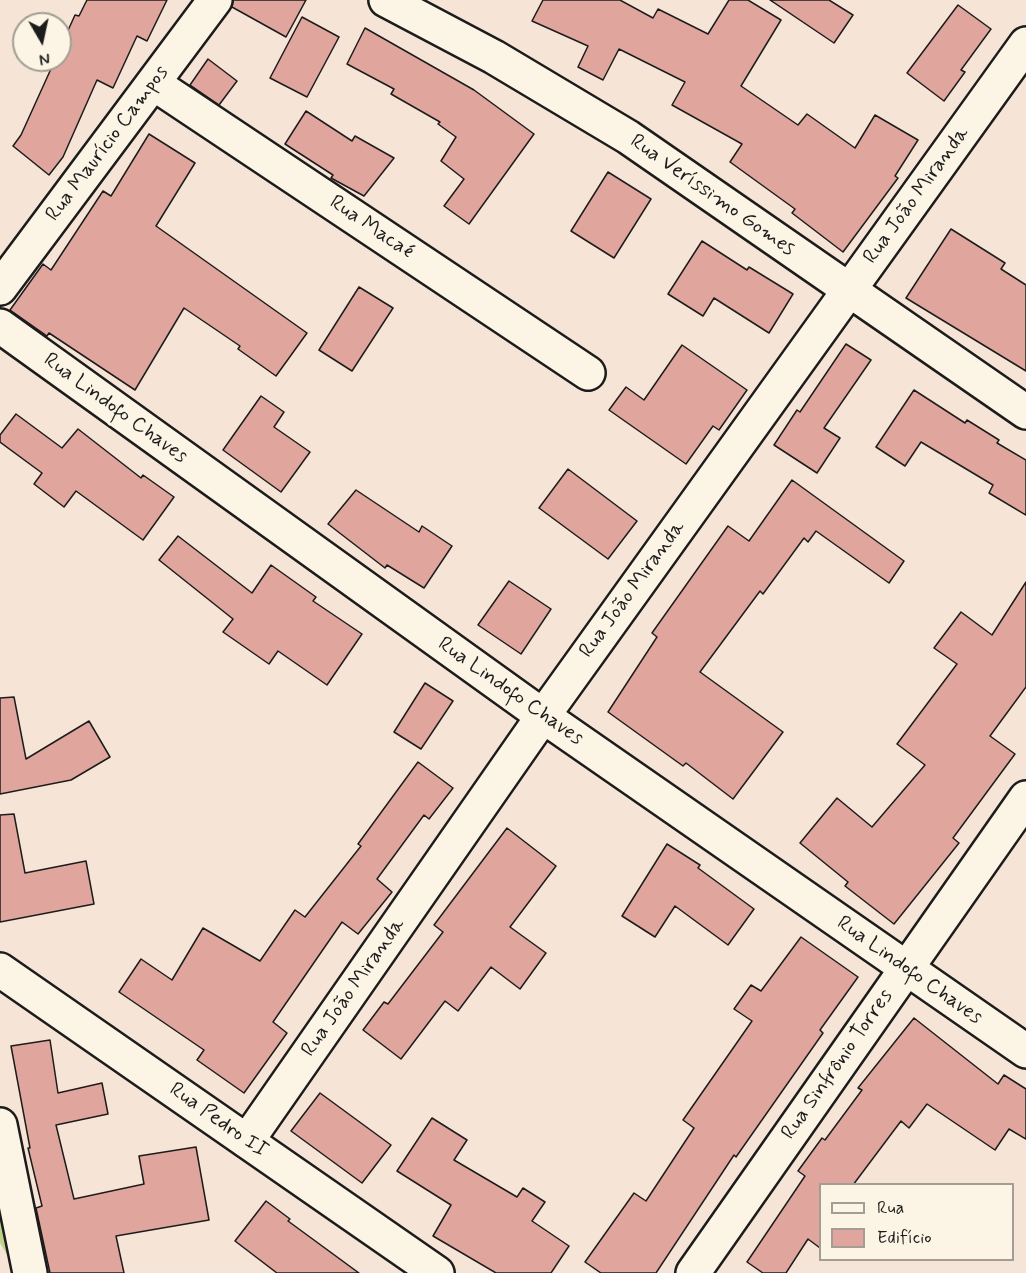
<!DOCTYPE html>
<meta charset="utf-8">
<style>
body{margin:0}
#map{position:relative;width:1026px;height:1273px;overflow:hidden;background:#f6e5d7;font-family:Mynerve,sans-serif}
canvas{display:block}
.legend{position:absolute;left:819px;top:1183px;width:195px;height:78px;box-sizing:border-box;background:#fcf5e5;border:2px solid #a29e95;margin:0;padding:8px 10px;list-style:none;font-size:18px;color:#1c1c1c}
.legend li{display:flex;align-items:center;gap:12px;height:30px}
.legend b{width:30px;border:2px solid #a29e95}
.north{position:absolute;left:12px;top:12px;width:60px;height:60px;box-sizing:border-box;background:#fcf5e5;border:2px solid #a29e95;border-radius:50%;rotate:171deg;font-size:16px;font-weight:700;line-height:24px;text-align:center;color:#1c1c1c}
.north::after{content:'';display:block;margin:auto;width:21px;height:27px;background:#1c1c1c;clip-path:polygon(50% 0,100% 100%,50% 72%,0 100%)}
</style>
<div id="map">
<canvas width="1026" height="1273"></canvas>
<ul class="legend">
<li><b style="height:8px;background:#fcf5e5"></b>Rua</li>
<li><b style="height:16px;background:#e0a69e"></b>Edifício</li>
</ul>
<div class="north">N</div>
</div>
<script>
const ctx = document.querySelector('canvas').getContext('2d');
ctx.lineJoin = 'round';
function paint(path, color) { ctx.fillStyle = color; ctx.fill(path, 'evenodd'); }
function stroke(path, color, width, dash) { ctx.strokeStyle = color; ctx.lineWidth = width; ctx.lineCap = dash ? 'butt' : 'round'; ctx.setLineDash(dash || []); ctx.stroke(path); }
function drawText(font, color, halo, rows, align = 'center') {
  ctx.font = font + ' Mynerve,sans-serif'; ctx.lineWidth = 6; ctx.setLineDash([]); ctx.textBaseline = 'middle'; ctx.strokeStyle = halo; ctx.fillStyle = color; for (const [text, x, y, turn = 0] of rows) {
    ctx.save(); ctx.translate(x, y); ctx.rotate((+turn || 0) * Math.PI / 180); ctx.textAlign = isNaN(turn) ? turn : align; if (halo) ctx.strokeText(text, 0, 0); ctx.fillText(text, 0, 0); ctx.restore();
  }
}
const green = new Path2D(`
 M0 1163 18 1273 0 1243Z`);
const building = new Path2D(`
 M87 0H167L147 41 137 36 113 88 97 80 63 157 49 175 13 146 21 135 55 60H60V48L75 15 79 16Z
 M233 0H306L286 37 232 7Z
 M543 0H620L653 18 658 9 708 34 729 0H748L781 20 741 86 798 125 807 114 855 148 875 115 918 140 895 176 898 178 843 252 792 213 795 209 730 162 742 144 672 105 685 82 619 49 603 80 578 67 588 46 532 21Z
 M770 0H829L853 15 834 43Z
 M958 5 991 29 961 70 965 72 944 101 907 73Z
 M302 17 339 37 307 97 270 78Z
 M365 28 474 90 534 134 469 224 444 206 464 179 441 161 456 137 438 124 440 122 391 94 394 89 347 64Z
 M208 59 237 81 219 105 190 85Z
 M306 111 352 141 355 136 394 158 364 196 331 178 333 175 285 144Z
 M149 134 195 163 156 226 307 333 276 376 238 349 240 346 184 308 135 390 49 333 47 336 10 310 43 264 51 270 103 191 111 196Z
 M608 172 651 199 614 258 571 231Z
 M951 229 1005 263 1001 269 1026 285V371L906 298Z
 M702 241 747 270 749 267 793 294 769 333 714 298 703 316 668 294Z
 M359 287 393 308 352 371 319 350Z
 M846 344 871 360 824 428 840 438 817 473 774 445 797 410 800 412Z
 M682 345 747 390 719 430 713 426 686 464 609 410 626 387 644 400Z
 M914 390 965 423 967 420 999 440 997 443 1026 460V515L989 493 993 485 921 442 905 466 876 447Z
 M261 396 284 412 274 427 310 452 281 492 223 450Z
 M16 414 62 448 78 429 141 478 143 475 174 497 143 540 76 491 64 507 34 484 42 473 0 442V435Z
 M568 469 637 521 608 559 539 508Z
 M792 480 904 561 889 583 816 531 808 542 804 538 763 594 760 591 700 672 783 732 733 799 686 763 683 766 608 712 657 637 652 633 728 526 749 541Z
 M356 490 419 532 422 526 452 546 424 588 387 565 385 568 328 524Z
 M178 536 252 593 271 565 316 597 313 601 362 634 327 685 278 651 269 664 223 632 233 619 159 560Z
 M509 581 551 609 521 654 478 625Z
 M1026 582V687L990 736 1015 754 953 838 959 843 894 924 845 886 848 882 800 843 837 798 872 827 925 765 897 744 957 664 934 648 961 612 992 635Z
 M425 683 453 701 421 749 394 732Z
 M14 697 26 759 89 721 110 757 71 780 0 794V698Z
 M418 762 453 788 429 819 424 815 377 879 392 892 358 934 342 922 273 1022 287 1033 244 1093 197 1060 204 1050 119 992 141 959 172 980 203 928 260 961 295 910 305 917 361 846 358 844Z
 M14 814 25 873 86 861 94 904 0 922V815Z
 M507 828 556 866 510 927 546 953 520 989 491 967 458 1011 445 1001 401 1059 363 1030 384 1002 388 1004 443 932 434 925Z
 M667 844 700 865 698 868 754 909 728 945 675 906 655 937 622 916Z
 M801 937 858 977 820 1030 823 1033 736 1157 734 1155 656 1273H601L585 1262 634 1193 646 1201 694 1128 683 1120 752 1021 734 1009 751 985 761 991Z
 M914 1018 998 1084 1004 1075 1026 1089V1139L1009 1129 995 1150 927 1104 909 1128 901 1121 853 1185H820V1248L808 1239 786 1273H763L747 1262 805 1176 798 1171 822 1138 825 1140 862 1090 858 1088Z
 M50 1040 58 1093 102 1083 108 1114 56 1125 74 1199 144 1184 139 1156 196 1147 209 1220 116 1236 124 1273H50L36 1208 42 1206 28 1148H30L11 1046Z
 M320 1093 391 1145 362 1183 291 1131Z
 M432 1118 467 1140 454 1160 517 1197 523 1188 545 1202 532 1221 569 1246 551 1273H496L433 1236 451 1205 397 1171Z
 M266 1201 290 1219 288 1221 359 1273H277L235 1241Z`);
const minor = new Path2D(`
 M386 0 494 57 628 137 1026 412
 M153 83 588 373
 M0 288 215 0
 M0 326 543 716 1026 1051
 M0 1125 30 1273
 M247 1141 543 716 1026 44
 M693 1273 1026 798`);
const secondary = new Path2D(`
 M0 970 437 1273`);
const streetNames = [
 ["Rua Maurício Campos",108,144,-53],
 ["Rua Veríssimo Gomes",712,196,35],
 ["Rua João Miranda",917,196,-54],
 ["Rua Macaé",371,228,34],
 ["Rua Lindofo Chaves",115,409,36],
 ["Rua João Miranda",633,590,-54],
 ["Rua Lindofo Chaves",510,692,35],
 ["Rua Lindofo Chaves",909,971,35],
 ["Rua João Miranda",354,988,-55],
 ["Rua Sinfrônio Torres",838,1065,-55],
 ["Rua Pedro II",218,1121,35]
];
paint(green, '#bdd389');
paint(building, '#e0a69e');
stroke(building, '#1c1c1c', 1.5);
stroke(minor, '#1c1c1c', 38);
stroke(secondary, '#1c1c1c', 38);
stroke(minor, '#fcf5e5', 33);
stroke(secondary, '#fcf5e5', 33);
drawText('21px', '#1c1c1c', '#fcf5e5', streetNames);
</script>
